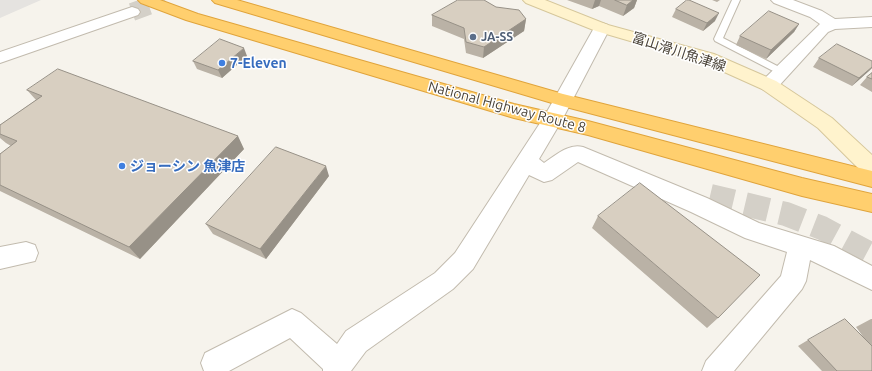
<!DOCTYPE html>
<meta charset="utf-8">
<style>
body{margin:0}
canvas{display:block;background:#f6f3ec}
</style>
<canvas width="872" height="371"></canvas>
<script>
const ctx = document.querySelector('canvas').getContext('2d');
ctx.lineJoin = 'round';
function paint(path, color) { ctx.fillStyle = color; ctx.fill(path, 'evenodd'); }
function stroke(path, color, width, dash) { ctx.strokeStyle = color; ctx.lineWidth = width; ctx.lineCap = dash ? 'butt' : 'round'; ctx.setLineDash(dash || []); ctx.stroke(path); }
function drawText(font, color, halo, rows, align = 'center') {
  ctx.font = font + ' Ubuntu,"Noto Sans JP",sans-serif'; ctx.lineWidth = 3; ctx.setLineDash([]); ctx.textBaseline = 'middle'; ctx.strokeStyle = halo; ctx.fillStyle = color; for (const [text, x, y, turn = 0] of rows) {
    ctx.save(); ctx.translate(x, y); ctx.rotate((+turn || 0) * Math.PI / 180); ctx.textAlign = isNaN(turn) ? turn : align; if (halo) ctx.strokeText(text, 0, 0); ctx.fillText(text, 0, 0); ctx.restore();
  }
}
const parking = new Path2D(`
 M0 0H41L0 18Z`);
const streetTunnelFar1 = new Path2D(`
 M132 12 165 0`);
const streetTunnel = new Path2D(`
 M710 196 786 214 822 228 872 255`);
const lane = new Path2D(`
 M732 0H740L723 38 785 70V74H779L715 41 714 39Z`);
const street = new Path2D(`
 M771 0H793L822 11 835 19 872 17V27L835 29 828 32 776 89 769 91 762 89 760 85 762 81 820 24 810 17 774 3Z
 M132 7 138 9 140 12 138 15 0 63V52Z
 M602 23 608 25 610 28 562 120 539 159 544 163C556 155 569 143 583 147L707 198 759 223 834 246 872 266V290L810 260 806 281 802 289 734 371H702L706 361 781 276 787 252 745 238 691 212 578 162 552 180 544 182 529 175 473 269 453 289 366 351 351 371H323V369L290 338 229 371H204L201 363 205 353 292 309 301 313 337 344 346 331 435 273 455 253 544 117 594 28 596 25Z
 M26 242 35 245 38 253 35 261 0 269V247Z`);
const secondary = new Path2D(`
 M523 0H545L608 25 714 54 776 81 832 118 872 155V176L864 174 818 128 762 89 702 62 596 31 526 3Z`);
const highway = new Path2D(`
 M138 0H160L198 14 514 104 588 121 802 178 872 194V212L802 196 588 135 514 118 186 20 141 3Z
 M212 0H237L563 94 872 171V187L562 106 215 3Z`);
const wall = new Path2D(`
 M567 0H637L634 8 623 16 599 6 592 9Z
 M712 0H720L717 2Z
 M496 7 526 19 524 31 483 58 466 53 464 39 432 26V15Z
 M676 9 715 21 703 31 672 17Z
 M799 24 794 32 766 59 736 45 740 36Z
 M247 56 222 78 197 69 193 61Z
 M819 58 872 61V68L852 86 813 67Z
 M872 73V92L860 85 867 77Z
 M27 90 244 149 140 259 0 191V154L11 146 6 143 0 138V125L36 100Z
 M329 176 266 259 213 234 206 224Z
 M598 216 718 318 707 328 592 228Z
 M871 319H872V371H822L798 346 808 340 864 338 856 327Z`);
const shadedWall = new Path2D(`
 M595 0H601L599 6 592 9Z
 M633 0H637L634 8 623 16 627 5Z
 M719 13 715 21 703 31 707 23Z
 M526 19 524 31 483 58 484 47Z
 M799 24 794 32 766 59 771 50Z
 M244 48 247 56 222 78 218 70Z
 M872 67V68L869 71 852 86 859 78Z
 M238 136 244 149 140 259 129 247Z
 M326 166 329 176 266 259 260 249Z`);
const building = new Path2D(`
 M458 0H484L496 7 519 10 526 19 484 47 466 42 464 28 432 15Z
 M615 0H633L627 5Z
 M687 0H689L719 13 707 23 676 9Z
 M769 11 799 24 771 50 740 36Z
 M220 39 244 48 218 70 193 61Z
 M837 44 872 61V67L859 78 819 58Z
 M58 69 238 136 129 247 0 185V154L17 141 0 134V125L42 96 27 90Z
 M872 73V79L867 77Z
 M276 147 326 166 260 249 206 224Z
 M640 183 760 275 718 318 598 216Z
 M845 319 872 346V371H837L808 340Z`);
const markers = [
 [473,37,4,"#5c6f8a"],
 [222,63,4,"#3f7fe0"],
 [122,166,4,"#3f7fe0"]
];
const farServicenames = [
 ["JA-SS",481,37]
];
const streetNames = [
 ["富山滑川魚津線",679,52,18],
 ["National Highway Route 8",507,107,15]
];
const shopNames = [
 ["7-Eleven",230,63],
 ["ジョーシン 魚津店",130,166]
];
paint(parking, '#e5e3e0');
stroke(streetTunnelFar1, '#d4d0c8', 18, [18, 9]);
stroke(streetTunnel, '#d4d0c8', 24, [24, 12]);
stroke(lane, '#c2bbae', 2);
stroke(street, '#c2bbae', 2);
stroke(secondary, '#d6c79b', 2);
stroke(highway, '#e0a43c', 2);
paint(lane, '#fff');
paint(street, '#fff');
paint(secondary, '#fff3cd');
paint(highway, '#ffcf6e');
paint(wall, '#bab2a6');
paint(shadedWall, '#979187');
paint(building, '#d8cfc1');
stroke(building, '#979187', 1);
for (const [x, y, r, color] of markers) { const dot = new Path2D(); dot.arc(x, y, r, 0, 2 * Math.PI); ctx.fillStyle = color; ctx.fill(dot); stroke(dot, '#fff', 1.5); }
drawText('bold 12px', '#4e5e75', '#fff', farServicenames, 'left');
drawText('14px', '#4b4439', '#fff', streetNames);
drawText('bold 14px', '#366cbe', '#fff', shopNames, 'left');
</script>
